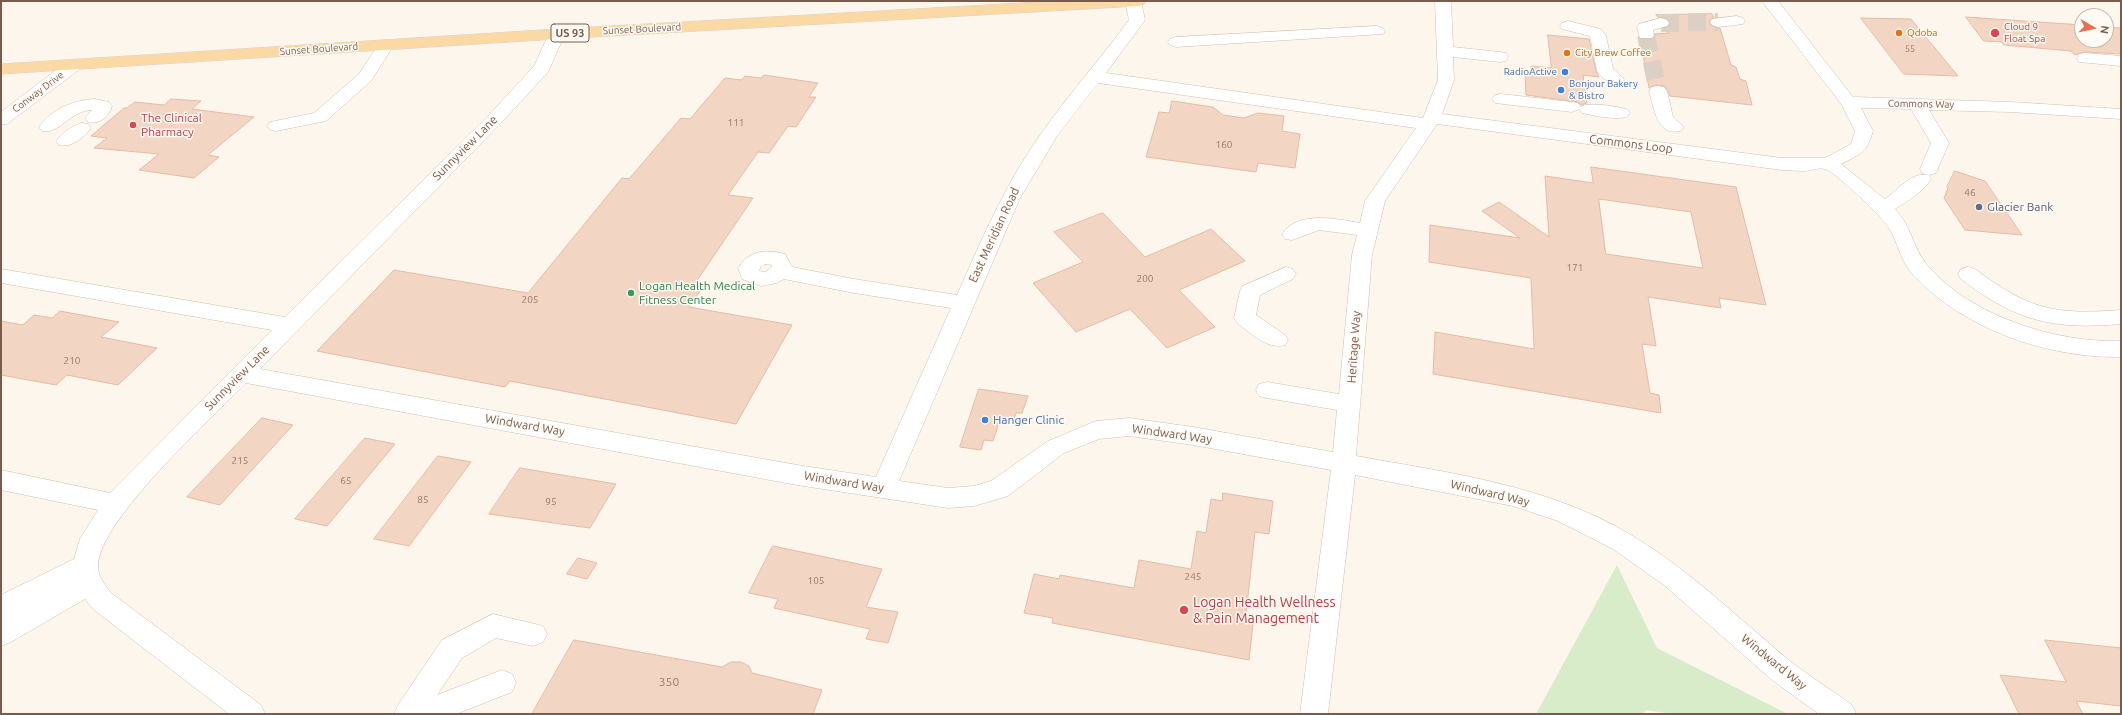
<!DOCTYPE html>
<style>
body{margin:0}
#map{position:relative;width:2122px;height:715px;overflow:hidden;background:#fdf6ec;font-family:Ubuntu,sans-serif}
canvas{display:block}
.frame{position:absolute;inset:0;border:2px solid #7a5c4d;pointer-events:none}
.north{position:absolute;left:2074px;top:8px;width:40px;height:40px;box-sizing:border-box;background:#fffaf3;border:1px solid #cabbb1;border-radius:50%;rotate:99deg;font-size:11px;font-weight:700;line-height:16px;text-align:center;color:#7a5c4d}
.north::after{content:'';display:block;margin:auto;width:14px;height:18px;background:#e76f51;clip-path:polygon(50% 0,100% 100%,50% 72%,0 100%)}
</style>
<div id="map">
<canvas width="2122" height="715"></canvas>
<div class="frame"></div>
<div class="north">N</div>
</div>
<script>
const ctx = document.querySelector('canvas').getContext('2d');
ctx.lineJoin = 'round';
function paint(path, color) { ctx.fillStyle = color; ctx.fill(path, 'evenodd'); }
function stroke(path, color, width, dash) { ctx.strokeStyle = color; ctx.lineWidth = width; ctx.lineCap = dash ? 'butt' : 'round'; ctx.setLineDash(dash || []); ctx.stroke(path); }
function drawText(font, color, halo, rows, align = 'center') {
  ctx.font = font + ' Ubuntu,sans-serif'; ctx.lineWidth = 3; ctx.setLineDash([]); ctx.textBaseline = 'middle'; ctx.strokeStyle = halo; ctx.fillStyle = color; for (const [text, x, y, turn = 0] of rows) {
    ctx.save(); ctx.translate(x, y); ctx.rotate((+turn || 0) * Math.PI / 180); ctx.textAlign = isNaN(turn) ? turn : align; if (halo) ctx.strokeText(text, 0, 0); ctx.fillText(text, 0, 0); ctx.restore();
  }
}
const green = new Path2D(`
 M1617 565 1657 648 1788 714H1673L1646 710 1642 714H1536Z`);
const building = new Path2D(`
 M1712 14 1714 17 1711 18 1709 23 1712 26 1720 28 1731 65 1736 67 1740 79 1746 81 1752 105 1670 96 1665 86 1658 85 1652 86 1649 88 1640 39 1652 40 1655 34 1669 33 1665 28 1670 24 1667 19 1658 17 1656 15Z
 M1966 17 2082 25V40H2106V27L2121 28V54L2085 52 2075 55 2071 51 2004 45 2002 42 1984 41Z
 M1861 18 1911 19 1958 76 1904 74Z
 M1548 35 1589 39 1596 71 1599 77 1583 75 1587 103 1581 105 1578 102 1526 95 1525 74 1531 75V66L1551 68Z
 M764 75 818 83 809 97H816L796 127 788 126 769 153 758 152 728 195 753 198 694 285 703 287 689 307 792 325 736 424 510 381 505 387 317 351 394 270 528 293 622 178 629 179 681 118 690 119 725 78 742 80 745 76 761 78Z
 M171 99 201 101 192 109 254 117 208 155 219 157 194 178 139 170 159 154 94 148 107 138 91 136 124 108H127L135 102 164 105Z
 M1172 101 1213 107 1223 115 1244 118 1258 113 1284 116 1282 131 1300 134 1295 168 1258 163 1256 172 1146 157 1159 112 1169 113Z
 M1591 167 1736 187 1766 305 1719 298 1721 308 1648 297 1656 346 1642 344 1650 393 1659 395 1661 413 1433 374 1435 332 1534 349 1531 278 1429 262 1430 225 1520 238 1482 211 1499 202 1549 237 1545 176 1593 183ZM1599 199 1691 212 1703 268 1606 254Z
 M1955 171 1985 181 2022 235 1965 230 1944 198 1948 188 1947 187Z
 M1103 213 1145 257 1211 229 1245 261 1179 290 1215 327 1167 348 1130 309 1076 332 1033 283 1083 262 1054 232Z
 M60 311 119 322 101 337 157 348 118 385 67 375 56 385 1 375V321L23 325 34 315 52 318Z
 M979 389 1028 396 1022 413H1016L1014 419 1001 417 993 441 984 440 981 450 960 447Z
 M262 418 293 425 220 505 187 497Z
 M365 438 395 444 327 526 295 519Z
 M438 456 471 462 409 546 374 539Z
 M520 468 616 484 590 528 489 514Z
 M1223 493 1273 501 1269 534 1255 532 1245 623 1253 624 1249 660 1052 623 1053 618 1024 613 1034 574 1059 579 1060 575 1134 588 1139 560 1191 569 1197 531 1206 533 1211 499 1222 501Z
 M773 546 882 569 866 607 898 612 888 643 866 639 870 629 774 608 778 599 749 593Z
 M578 558 597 563 587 579 567 574Z
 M574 640 722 667 731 662H741L749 666 752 673 822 690 813 714H532Z
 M2045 640 2121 648V706L2076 701 2083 714H2019L2000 675 2066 682Z`);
const minorTunnel = new Path2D(`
 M1661 23 1718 22
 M1646 35 1658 91`);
const minor = new Path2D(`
 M1125 1H1141L1145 20 1106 73 1423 118 1438 80 1435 1H1451L1453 47 1500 52 1506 53 1508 57 1506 61 1500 62 1453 57 1454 80 1442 114 1782 158H1825L1851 144 1855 131 1842 105 1762 1H1778L1853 97 2011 102 2121 109V119L2011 112 1929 110 1949 143 1936 173 1929 175 1922 173 1920 169 1931 143 1911 109 1861 108 1873 131C1866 154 1862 153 1841 164L1885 199C1898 190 1912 171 1929 175L1931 179C1923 192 1908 201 1895 209 1911 225 1913 248 1927 265 1970 316 2056 343 2121 341V357C2048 358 1965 330 1914 276 1901 262 1898 243 1889 228 1884 218 1834 171 1825 169 1818 167 1810 171 1803 171 1796 171 1789 170 1782 170L1437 124 1385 201 1372 255 1356 456C1450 473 1548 485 1631 535 1690 570 1738 618 1790 661 1810 677 1832 690 1852 705L1856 714H1819L1772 680 1664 585 1613 549 1558 521 1513 506 1355 475 1328 714H1300L1331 470 1193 445 1129 436 1099 439 1064 453 1008 496 974 506 948 508 797 485 246 383C212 418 98 521 98 566 98 577 105 585 111 593L261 705 265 714H229L93 609 85 599 11 642 1 646V620L4 618 1 620V595L74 559 80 539 98 510 1 490V470L110 493 272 330 1 283V269L285 317 489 115 534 66 549 34 551 31H563L565 34 548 72 501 123 260 369 797 465 876 477 951 308 854 293 784 279 777 283 761 286 742 279 738 268C749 250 766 249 785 254L792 267 854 279 957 295C979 246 999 198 1028 153 1058 106 1096 65 1129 20ZM1098 83 1416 128 1365 201 1360 223C1337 219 1298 210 1282 234L1285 239 1292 240 1319 230 1357 235 1352 255 1339 394 1267 382 1259 384 1256 390 1259 396 1267 398 1337 410 1333 452 1193 427 1129 418 1096 421 1048 441 991 481 974 486 948 488 899 481 1020 198 1057 136ZM765 264 772 265 771 268 765 272 759 271 761 266Z
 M1737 16 1743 18 1745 21 1743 24 1718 27 1712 25 1710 22 1712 19Z
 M1661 18 1667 20 1669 23 1667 26 1653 30 1654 35 1652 38H1640L1637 27 1639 24Z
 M1568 21 1601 29 1606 36 1613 69 1624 79 1622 83C1612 85 1603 80 1597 71L1590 36 1562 29 1560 26 1562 23Z
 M1377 26 1383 28 1385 31 1383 34 1176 47 1170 45 1168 42 1170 39 1176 37Z
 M386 40 392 42 394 45 371 81 326 121 276 131 270 130 267 126 270 122 314 113 359 74 380 42Z
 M2085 53 2121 56V66L2079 62 2077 58 2079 54Z
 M74 60 80 61 82 65 80 69 7 124 1 125V112L68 61Z
 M1658 86 1664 87 1667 91 1673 117 1684 127 1681 131C1657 137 1654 108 1649 91L1652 87Z
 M1501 94 1572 102 1578 103 1581 107C1588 101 1617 107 1627 109L1630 113 1627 117C1614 120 1595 116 1582 113L1579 109 1572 112 1495 103 1492 99 1495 95Z
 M95 99 109 102 112 106C109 117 99 125 88 122L85 118 92 110C71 110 59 135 42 131L39 127C52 109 73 100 95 99Z
 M82 123 88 124 91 128C84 138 71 148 59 145L56 141C62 133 73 125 82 123Z
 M1286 267 1293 269 1296 274 1293 279 1260 295 1256 315 1285 335 1288 340 1285 345C1267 350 1251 333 1237 323L1234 318 1240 291 1243 286Z
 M1968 267 1975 269C2030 310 2054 315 2121 310V324C2052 330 2016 321 1961 279L1958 274 1961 269Z
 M493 614 543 626 547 634 543 642 533 646 496 638 462 658 437 695 502 670 512 674 516 683 512 692 456 714H394L398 705 442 640Z`);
const major = new Path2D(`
 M1057 1H1147L1144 4 1139 6 557 39 1 74V64L557 29Z`);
const markers = [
 [1899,33,4,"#e8710a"],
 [1995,33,5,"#e0444e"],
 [1567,53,4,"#e8710a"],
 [1565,72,4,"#3f7fe0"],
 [1561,90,4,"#3f7fe0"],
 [133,125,4,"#e0444e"],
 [1979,207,4,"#5c6f8a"],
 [631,293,4,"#2e9e5b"],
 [985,420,4,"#3f7fe0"],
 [1184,610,5,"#e0444e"]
];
const farNumbernames = [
 ["55",1910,49]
];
const farHealthnames = [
 ["Cloud 9",2004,27],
 ["Float Spa",2004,39]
];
const farStreetnames = [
 ["Sunset Boulevard",642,29,-3],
 ["Sunset Boulevard",319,49,-4],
 ["Conway Drive",38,92,-37],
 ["Commons Way",1921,104,1]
];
const farFoodnames = [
 ["Qdoba",1907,33],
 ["City Brew Coffee",1575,53]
];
const farShopnames = [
 ["RadioActive",1557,72],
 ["Bonjour Bakery",1569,84,"left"],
 ["& Bistro",1569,96,"left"]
];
const numberNames = [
 ["111",736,123],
 ["160",1224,145],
 ["46",1970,193],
 ["171",1575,268],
 ["200",1145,279],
 ["205",530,300],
 ["210",72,361],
 ["215",240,461],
 ["65",346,481],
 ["85",423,500],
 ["95",551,502],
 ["245",1193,577],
 ["105",816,581]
];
const shields = [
 [570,33,38]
];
const shieldNames = [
 ["US 93",570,33]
];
const healthNames = [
 ["The Clinical",141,118],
 ["Pharmacy",141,132]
];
const streetNames = [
 ["Commons Loop",1631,144,7],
 ["Sunnyview Lane",465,148,-45],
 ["East Meridian Road",994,235,-65],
 ["Heritage Way",1354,347,-86],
 ["Sunnyview Lane",237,378,-45],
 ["Windward Way",525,425,10],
 ["Windward Way",1172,434,8],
 ["Windward Way",844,482,9],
 ["Windward Way",1490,493,13],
 ["Windward Way",1774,662,39]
];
const serviceNames = [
 ["Glacier Bank",1987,207]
];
const leisureNames = [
 ["Logan Health Medical",639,286],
 ["Fitness Center",639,300]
];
const shopNames = [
 ["Hanger Clinic",993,420]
];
const nearNumbernames = [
 ["350",669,682]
];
const nearHealthnames = [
 ["Logan Health Wellness",1193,602],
 ["& Pain Management",1193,618]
];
paint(green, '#d8ecc9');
paint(building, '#f3d5c3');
stroke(building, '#e6bba3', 1);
stroke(minorTunnel, '#dcd0c4', 18, [18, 9]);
stroke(minor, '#d1beb0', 1);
stroke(major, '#dad1cd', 1);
paint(minor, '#fff');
paint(major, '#fbd9a5');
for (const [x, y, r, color] of markers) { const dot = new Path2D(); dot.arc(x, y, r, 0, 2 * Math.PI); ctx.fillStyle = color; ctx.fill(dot); stroke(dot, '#fffaf3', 1.5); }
drawText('9px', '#987a6a', null, farNumbernames);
drawText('10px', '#be3a42', '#fffaf3', farHealthnames, 'left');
drawText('10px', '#7a5c4d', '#fffaf3', farStreetnames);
drawText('10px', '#c56008', '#fffaf3', farFoodnames, 'left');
drawText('10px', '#366cbe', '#fffaf3', farShopnames, 'right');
drawText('10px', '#987a6a', null, numberNames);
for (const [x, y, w] of shields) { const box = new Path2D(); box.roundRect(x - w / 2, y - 9, w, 18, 3); ctx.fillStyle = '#fffaf3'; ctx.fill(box); stroke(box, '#7a5c4d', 1); }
drawText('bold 11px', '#7a5c4d', null, shieldNames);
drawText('12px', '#be3a42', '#fffaf3', healthNames, 'left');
drawText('12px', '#7a5c4d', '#fffaf3', streetNames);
drawText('12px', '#4e5e75', '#fffaf3', serviceNames, 'left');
drawText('12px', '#27864d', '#fffaf3', leisureNames, 'left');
drawText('12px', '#366cbe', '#fffaf3', shopNames, 'left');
drawText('12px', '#987a6a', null, nearNumbernames);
drawText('14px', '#be3a42', '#fffaf3', nearHealthnames, 'left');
</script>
